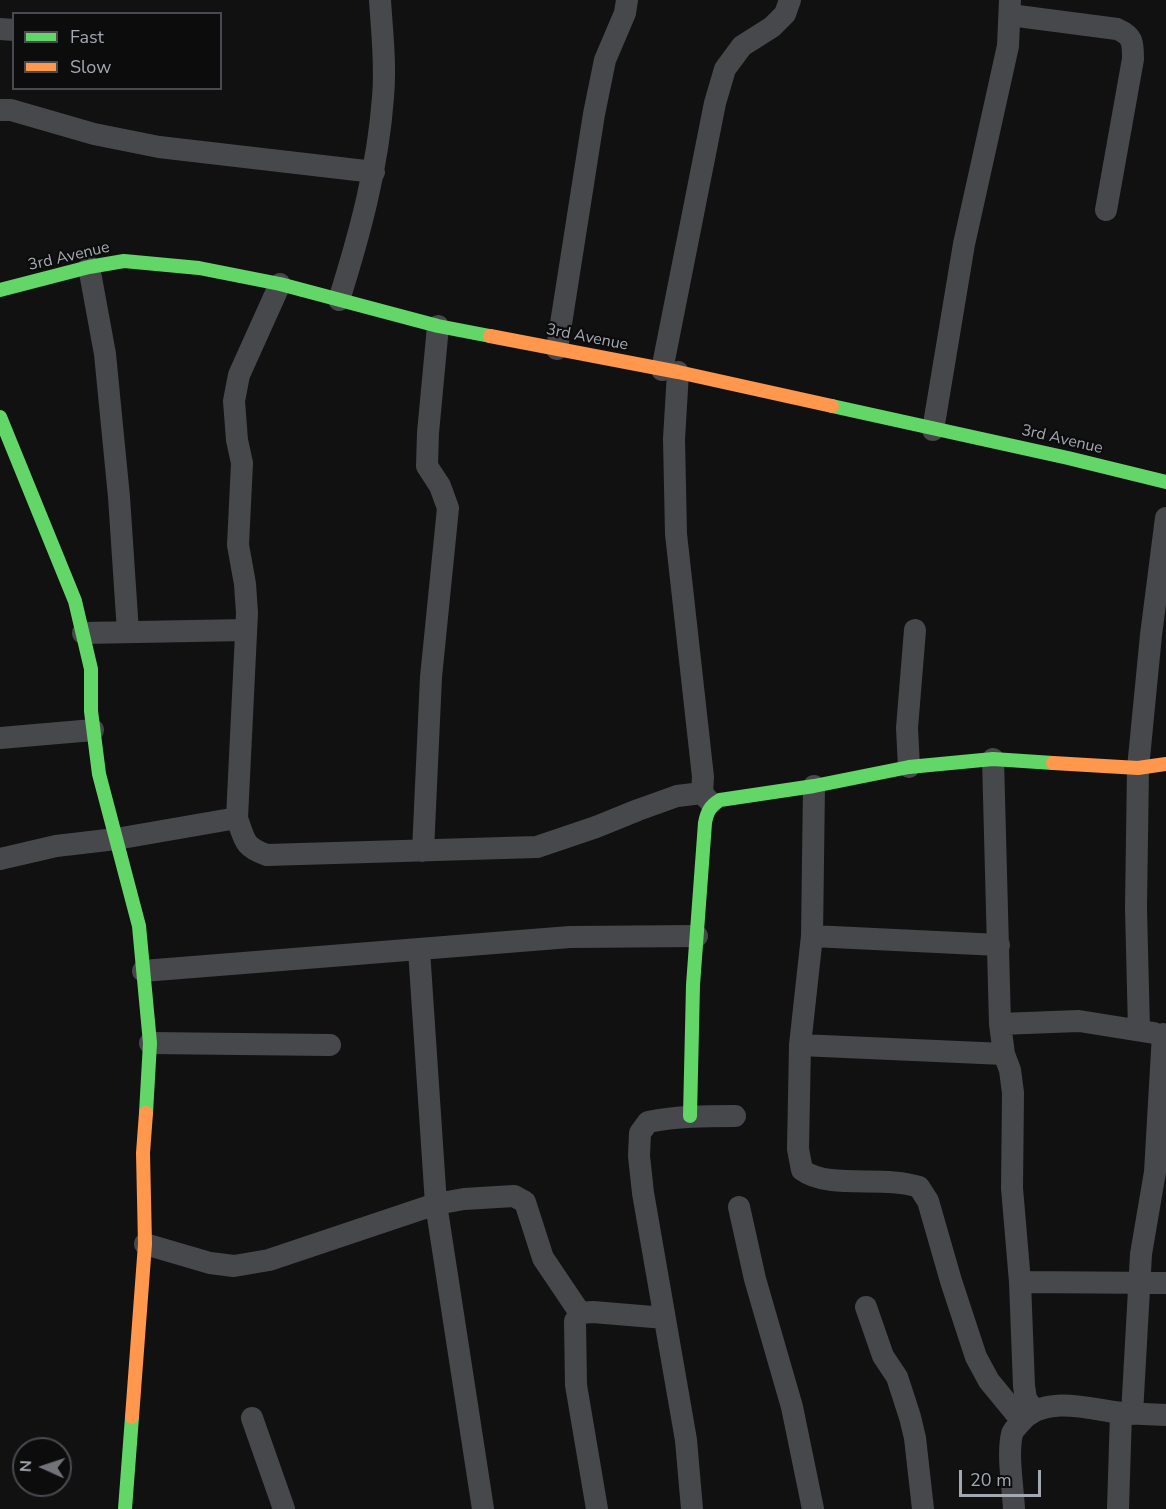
<!DOCTYPE html>
<style>
body{margin:0}
#map{position:relative;width:1166px;height:1509px;overflow:hidden;background:#111112;font-family:"Nunito Sans",sans-serif}
canvas{display:block}
.legend{position:absolute;left:12px;top:12px;width:210px;height:78px;box-sizing:border-box;background:#0c0c0d;border:2px solid #494a4f;margin:0;padding:8px 10px;list-style:none;font-size:18px;color:#a4a8b1}
.legend li{display:flex;align-items:center;gap:12px;height:30px}
.legend b{width:30px;border:2px solid #494a4f}
.north{position:absolute;left:12px;top:1437px;width:60px;height:60px;box-sizing:border-box;background:#0c0c0d;border:2px solid #494a4f;border-radius:50%;rotate:273deg;font-size:16px;font-weight:700;line-height:24px;text-align:center;color:#a4a8b1}
.north::after{content:'';display:block;margin:auto;width:21px;height:27px;background:#717379;clip-path:polygon(50% 0,100% 100%,50% 72%,0 100%)}
.scale{position:absolute;left:959px;top:1470px;width:82px;height:27px;box-sizing:border-box;border:3px solid #a4a8b1;border-top:0;padding-left:8px;font-size:18px;line-height:21px;white-space:nowrap;color:#a4a8b1;-webkit-text-stroke:4px #0c0c0d;paint-order:stroke}
</style>
<div id="map">
<canvas width="1166" height="1509"></canvas>
<ul class="legend">
<li><b style="height:8px;background:#63d668"></b>Fast</li>
<li><b style="height:8px;background:#ff974d"></b>Slow</li>
</ul>
<div class="north">N</div>
<div class="scale">20 m</div>
</div>
<script>
const ctx = document.querySelector('canvas').getContext('2d');
ctx.lineJoin = 'round';
function stroke(path, color, width, dash) { ctx.strokeStyle = color; ctx.lineWidth = width; ctx.lineCap = dash ? 'butt' : 'round'; ctx.setLineDash(dash || []); ctx.stroke(path); }
function drawText(font, color, halo, rows, align = 'center') {
  ctx.font = font + ' "Nunito Sans",sans-serif'; ctx.lineWidth = 4.5; ctx.setLineDash([]); ctx.textBaseline = 'middle'; ctx.strokeStyle = halo; ctx.fillStyle = color; for (const [text, x, y, turn = 0] of rows) {
    ctx.save(); ctx.translate(x, y); ctx.rotate((+turn || 0) * Math.PI / 180); ctx.textAlign = isNaN(turn) ? turn : align; if (halo) ctx.strokeText(text, 0, 0); ctx.fillText(text, 0, 0); ctx.restore();
  }
}
const street = new Path2D(`
 M1010 15 1117 29C1133 36 1133 42 1133 59L1106 210
 M0 29 14 30
 M0 110H11L94 134 159 147 374 172
 M89 267 105 354 119 497 128 632
 M339 300C360 233 378 167 383 97 386 65 382 32 380 0
 M557 349 594 114 605 60 625 13 627 0
 M662 370 715 103 725 69 742 46 772 27 785 14 790 0
 M678 372 674 439 676 534 703 777 702 793 711 803
 M933 430 964 244 1008 46 1010 0
 M83 633 246 630
 M0 738 93 730
 M993 759 1000 1024 1004 1054 1010 1070 1013 1093 1012 1188 1020 1282 1024 1386 1026 1399 1034 1410
 M909 767 907 728 915 630
 M814 786 812 936 800 1045 798 1149 802 1170C829 1190 884 1175 919 1187L928 1201 951 1281 976 1357 989 1381 1022 1421
 M237 818 247 613 245 584 238 545 242 463 237 440 234 401 239 375 280 284
 M423 851 431 677 448 508 440 486 427 466 428 433 438 326
 M0 859 56 846 116 839 237 818C245 841 244 847 267 855L537 847 596 827 638 810 677 796 702 793
 M812 936 999 945
 M419 950 436 1204 483 1509
 M143 971 570 937 697 936
 M1000 1024 1079 1021 1154 1033
 M1139 1030 1136 908 1138 768 1151 635 1166 518
 M150 1043 330 1045
 M800 1045 1004 1054
 M739 1207 755 1279 792 1407 813 1509
 M145 1244 210 1263 234 1266 269 1260 436 1204 464 1199 514 1196 525 1202 543 1258 580 1313
 M1020 1282 1166 1283
 M866 1307 883 1356 897 1377 910 1417 915 1438 923 1509
 M1132 1414 1141 1254 1155 1172 1163 1034
 M252 1418 284 1509
 M597 1509 576 1385 575 1321 580 1313 593 1312 665 1318
 M692 1509 686 1440 643 1193 639 1156 640 1133 648 1122C678 1116 706 1116 735 1116
 M1014 1509C1013 1487 1007 1455 1012 1434 1013 1430 1017 1427 1020 1423 1043 1394 1089 1409 1121 1413
 M1118 1509 1121 1413 1166 1415`);
const fast = new Path2D(`
 M0 290 89 267 124 261 199 268 280 284 438 326 490 336
 M832 406 1068 458 1166 482
 M0 417 75 601 91 669V711L99 774 139 926 150 1043 146 1113
 M690 1116 693 985 705 823C707 812 710 806 720 800L814 786 909 767 993 759 1053 763
 M125 1509 132 1417`);
const slow = new Path2D(`
 M490 336 678 372 832 406
 M1053 763 1138 768 1166 764
 M132 1417 145 1244 143 1153 146 1113`);
const streetNames = [
 ["3rd Avenue",69,257,-13],
 ["3rd Avenue",587,338,11],
 ["3rd Avenue",1062,440,13]
];
stroke(street, '#47484b', 22);
stroke(fast, '#63d668', 14);
stroke(slow, '#ff974d', 14);
drawText('16px', '#a4a8b1', '#0c0c0d', streetNames);
</script>
